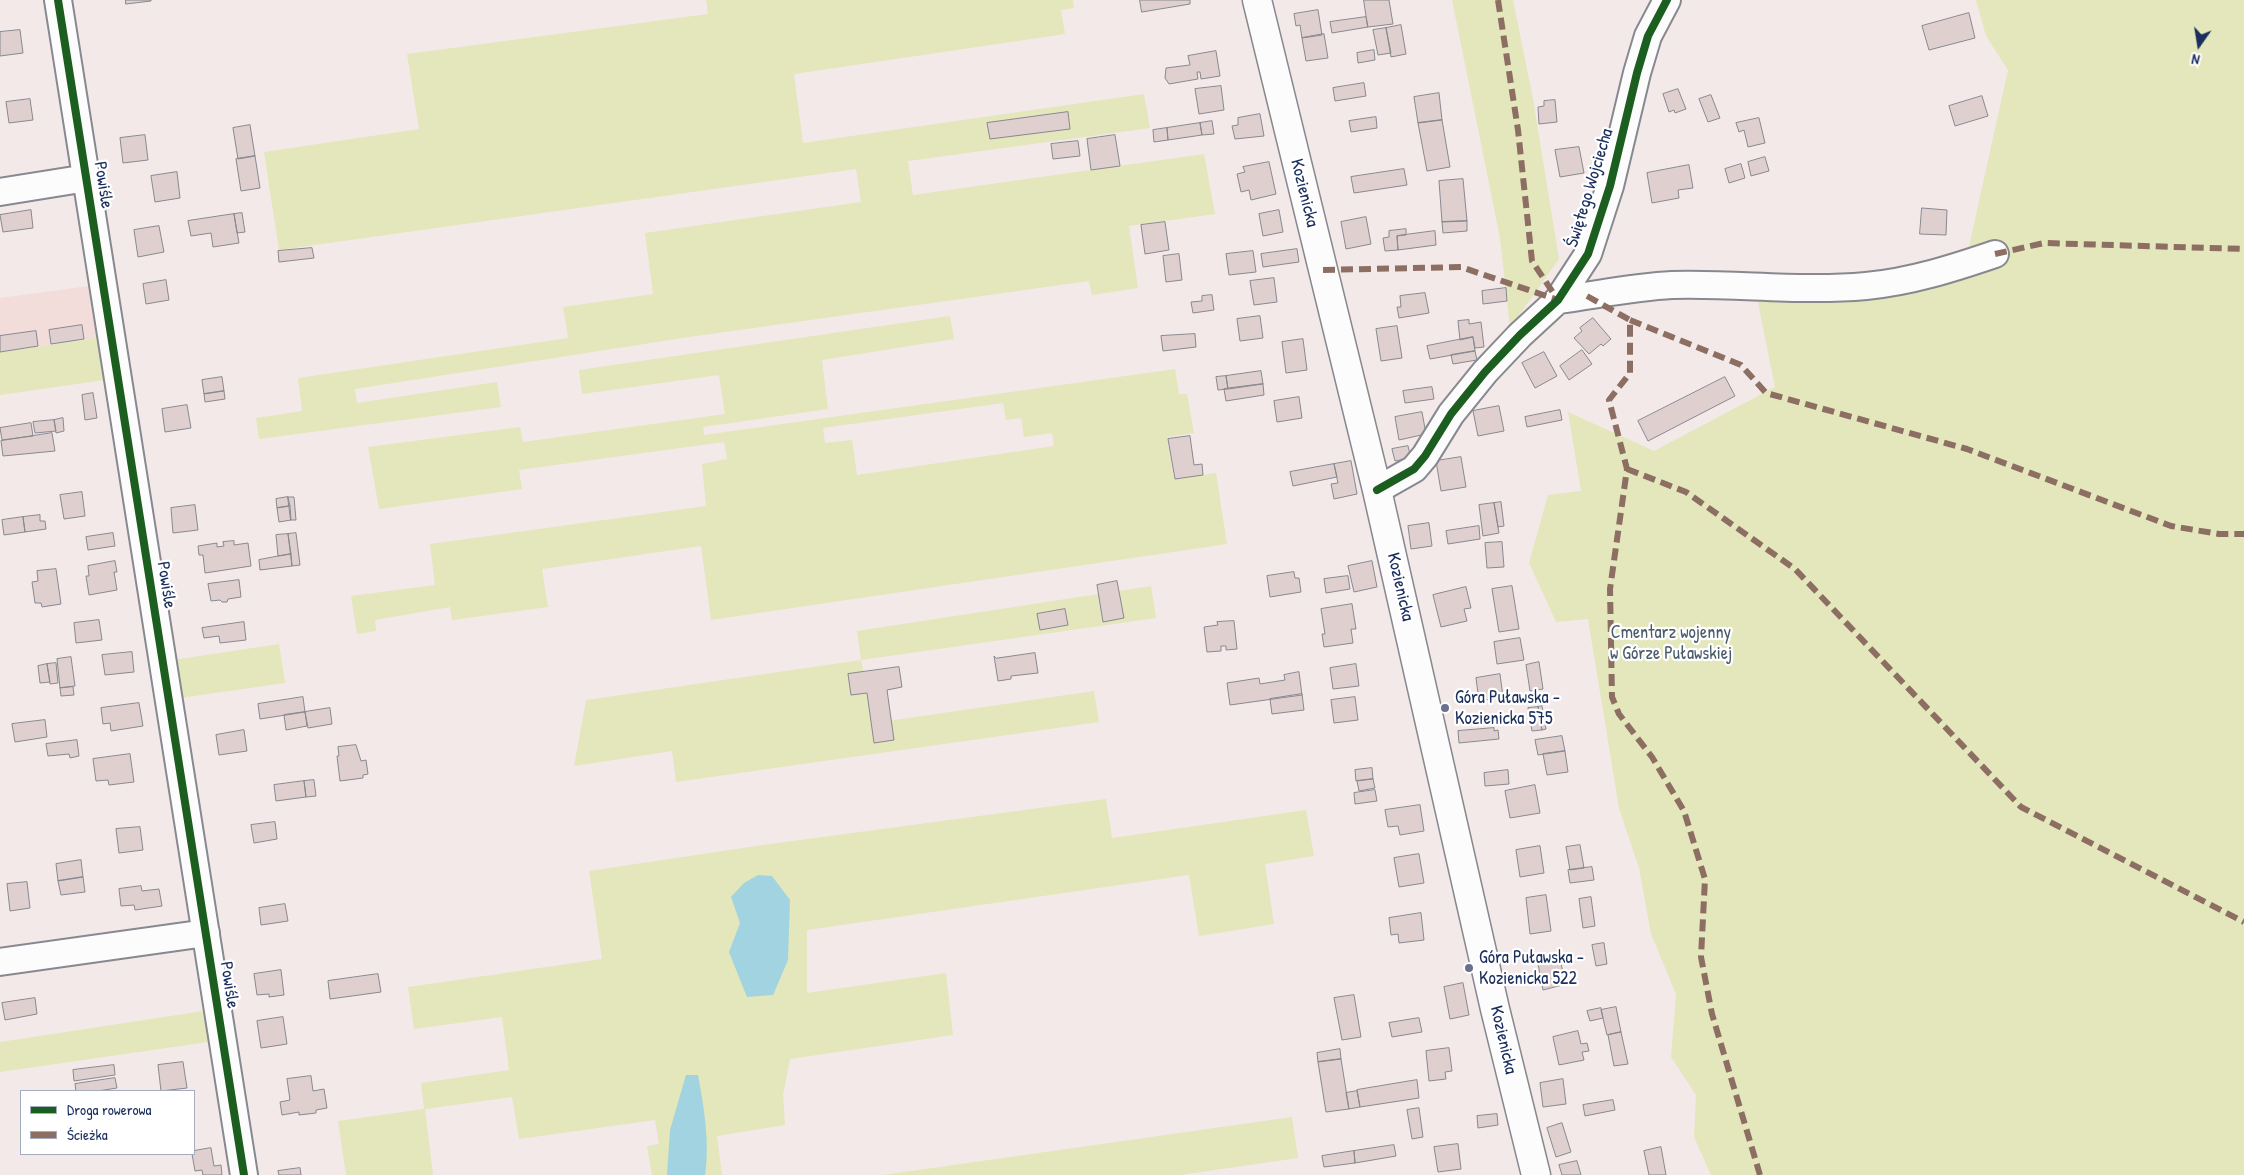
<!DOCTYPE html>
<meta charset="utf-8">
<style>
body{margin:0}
#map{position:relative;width:2244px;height:1175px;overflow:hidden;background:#f3e9e8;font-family:"Patrick Hand",sans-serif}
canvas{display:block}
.legend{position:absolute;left:20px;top:1090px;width:175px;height:65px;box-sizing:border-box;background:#fff;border:1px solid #a4acbf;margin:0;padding:6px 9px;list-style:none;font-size:15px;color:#1b2f5e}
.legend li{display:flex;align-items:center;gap:10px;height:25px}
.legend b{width:25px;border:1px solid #a4acbf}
.north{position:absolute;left:2174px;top:20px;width:50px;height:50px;-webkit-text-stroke:4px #fff;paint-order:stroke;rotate:193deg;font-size:14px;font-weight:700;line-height:20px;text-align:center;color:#1b2f5e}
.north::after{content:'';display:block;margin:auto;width:18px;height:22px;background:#1b2f5e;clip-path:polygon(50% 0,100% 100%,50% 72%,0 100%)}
</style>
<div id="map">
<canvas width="2244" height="1175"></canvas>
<ul class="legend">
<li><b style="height:6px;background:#1b5e20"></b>Droga rowerowa</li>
<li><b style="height:6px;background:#8d6e63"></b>Ścieżka</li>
</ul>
<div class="north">N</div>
</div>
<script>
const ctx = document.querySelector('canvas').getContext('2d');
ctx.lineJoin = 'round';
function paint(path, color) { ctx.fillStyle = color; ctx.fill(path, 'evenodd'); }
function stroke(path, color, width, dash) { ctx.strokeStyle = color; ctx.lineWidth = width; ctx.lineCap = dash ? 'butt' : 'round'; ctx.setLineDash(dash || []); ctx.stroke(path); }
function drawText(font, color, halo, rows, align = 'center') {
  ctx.font = font + ' "Patrick Hand",sans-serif'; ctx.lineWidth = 4.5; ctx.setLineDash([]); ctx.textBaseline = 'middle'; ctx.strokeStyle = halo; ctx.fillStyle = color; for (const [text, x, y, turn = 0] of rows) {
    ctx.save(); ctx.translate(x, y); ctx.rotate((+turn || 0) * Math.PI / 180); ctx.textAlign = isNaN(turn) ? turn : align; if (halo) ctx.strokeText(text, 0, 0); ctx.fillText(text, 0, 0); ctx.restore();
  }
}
const built = new Path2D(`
 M96 285 105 337 0 352V298Z`);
const green = new Path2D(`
 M706 0H1073L1074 8 1061 10 1065 34 794 74 803 143 1144 94 1150 128 908 161 913 195 1204 154 1215 214 1129 226 1138 288 1092 295 1089 281 689 337 355 389 357 403 497 382 501 407 259 439 256 418 302 411 298 378 568 338 563 307 653 294 645 233 861 202 856 169 279 250 264 152 419 129 407 54 708 14Z
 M1452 0H1513L1533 99 1559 259 1510 328 1500 238Z
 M1976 0H2244V1175H1711L1694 1137 1696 1095 1671 1057 1676 994 1651 934 1639 868 1619 808 1588 619 1556 622 1529 563 1548 495 1581 491 1568 412 1654 451 1775 387 1756 293 1876 296 1968 251 2008 70 1986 36Z
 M950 316 954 339 822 360 828 409 703 427 704 435 1175 369 1179 394H1187L1194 433 1167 437 1174 479 1216 473 1227 544 711 620 701 546 542 569 548 607 452 620 450 607 375 620 376 631 357 634 351 596 435 585 430 544 706 506 702 464 727 459 724 442 519 470 522 489 379 509 368 447 520 427 523 442 725 414 719 375 582 394 579 370ZM1003 403 1006 420 1021 418 1024 437 1052 433 1054 446 857 475 852 440 825 443 823 428Z
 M105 337 111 379 0 395V352Z
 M1151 586 1156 618 861 660 874 723 1094 691 1099 722 676 782 672 751 574 766 586 700 861 660 857 631Z
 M279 644 285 683 180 698 173 660Z
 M1106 799 1112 838 1306 810 1314 856 1265 864 1274 924 1199 936 1189 875 807 930V993L946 973 953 1035 790 1059 783 1095 785 1125 717 1136 722 1175H652L647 1146 659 1144 655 1120 519 1139 512 1097 425 1109 433 1175H346L338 1121 424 1109 421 1083 509 1070 502 1017 414 1029 408 987 602 959 589 871 763 845Z
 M210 1010 215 1041 0 1072V1042Z
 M1292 1117 1298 1158 1180 1175H883Z`);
const water = new Path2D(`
 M758 875 772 876 790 900 788 960 773 995 747 997 729 952 740 923 731 897 744 883Z
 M686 1075H698C704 1107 710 1143 705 1175H667L670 1130Z`);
const building = new Path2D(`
 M126 0H151V1L126 4Z
 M1140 0H1190V4L1142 12Z
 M1364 0H1389L1393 24 1368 27Z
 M1318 10 1322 35 1302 38 1300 25 1296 26 1294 14Z
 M1969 13 1975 38 1929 50 1922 26Z
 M1366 17 1368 27 1332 33 1330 22Z
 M1401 25 1406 54 1391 57 1386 28Z
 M1386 28 1391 53 1378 55 1373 30Z
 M20 30 23 53 0 56V32Z
 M1324 34 1328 58 1306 61 1302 38Z
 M1374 50 1375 60 1358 63 1357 53Z
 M1216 51 1220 76 1201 79 1200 72H1197L1198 79 1169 84 1165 78 1166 68 1190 65 1188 56Z
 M1364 83 1366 96 1335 101 1333 88Z
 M1221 86 1224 110 1199 114 1195 89Z
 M1678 89 1686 109 1675 113 1674 110 1669 112 1663 94Z
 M1439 93 1442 120 1418 123 1414 97Z
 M1711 95 1720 118 1708 122 1699 99Z
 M1982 96 1988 116 1955 126 1949 106Z
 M30 99 33 120 9 123 6 102Z
 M1555 100 1557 122 1539 124 1538 107 1544 106V101Z
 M1068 112 1070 129 990 139 987 123Z
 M1260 114 1264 136 1235 139 1232 126 1238 125V118Z
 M1376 117 1377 128 1351 132 1349 121Z
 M1759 118 1765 143 1748 147 1744 130 1739 132 1736 123Z
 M1442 120 1450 167 1427 171 1418 123Z
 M1212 121 1214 134 1202 135 1200 123Z
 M1200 123 1202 135 1168 140 1167 128Z
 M250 125 255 156 238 159 233 128Z
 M1167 128 1168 140 1154 142 1153 130Z
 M145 135 148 160 123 163 120 138Z
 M1115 135 1120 166 1091 170 1087 139Z
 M1078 141 1080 156 1053 159 1051 144Z
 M1579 147 1584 173 1560 177 1555 150Z
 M255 156 260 188 241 191 236 159Z
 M1765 157 1769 171 1751 176 1748 162Z
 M1269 162 1276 194 1251 200 1249 190 1241 192 1237 174 1245 172 1243 167Z
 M1741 164 1745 178 1729 183 1725 169Z
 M1689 165 1693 188 1678 190 1679 198 1652 203 1647 173Z
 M1404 169 1407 185 1354 193 1351 177Z
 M177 172 180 198 155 202 151 176Z
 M1463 179 1467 221 1442 222 1439 181Z
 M1922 208 1947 210 1946 235 1920 234Z
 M31 210 33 228 3 232 0 215Z
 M1279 210 1283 232 1263 236 1259 214Z
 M242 213 245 232 237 233 234 214Z
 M234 214 239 243 213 247 211 233 191 236 188 221Z
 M1366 217 1371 244 1346 249 1341 222Z
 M1467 221V231L1443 233 1442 222Z
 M1165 222 1169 250 1145 254 1141 225Z
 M159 226 164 252 138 257 134 230Z
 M1406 229V235L1397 236 1398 250 1385 251 1383 238 1389 237V231Z
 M1435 231 1436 245 1398 250 1397 236Z
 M312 248 314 258 279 262 278 251Z
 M1297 249 1299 262 1263 267 1261 254Z
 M1253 251 1256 272 1229 275 1226 254Z
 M1179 254 1182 280 1166 282 1163 256Z
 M1274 278 1277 302 1254 305 1250 281Z
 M166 280 169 300 146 304 143 284Z
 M1506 288 1507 301 1483 304 1482 291Z
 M1425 293 1429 313 1399 318 1397 307H1401L1400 296Z
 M1212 295 1214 310 1193 313 1191 302 1202 301V296Z
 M1260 316 1263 338 1240 341 1237 319Z
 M1593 318 1611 339 1603 346 1601 344 1589 354 1574 338 1582 331 1580 328Z
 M1469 320V324L1481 322 1484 347 1475 348 1473 337 1460 340 1458 321Z
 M82 325 84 339 51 344 49 330Z
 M1397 326 1402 358 1381 361 1376 329Z
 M36 331 38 346 0 352V336Z
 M1195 334 1196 347 1163 351 1161 336Z
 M1473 337 1475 351 1430 359 1427 346Z
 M1303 339 1307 370 1286 373 1282 342Z
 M1582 350 1592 364 1569 380 1560 366Z
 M1475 351 1477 360 1453 364 1451 355Z
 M1544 352 1557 376 1535 388 1522 363Z
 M1261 371 1263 384 1228 389 1226 376Z
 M1226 376 1228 389 1218 390 1216 377Z
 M222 377 224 391 204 394 202 380Z
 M1725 377 1735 396 1648 441 1638 421Z
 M1263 384 1264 395 1226 401 1224 389Z
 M1432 387 1434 399 1405 403 1403 391Z
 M224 391 225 399 205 402 204 394Z
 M93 393 97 418 85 420 82 395Z
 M1299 397 1302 418 1277 422 1274 401Z
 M187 405 191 428 165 432 162 409Z
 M1499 406 1504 431 1478 436 1473 411Z
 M1560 410 1562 420 1527 427 1525 417Z
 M1422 412 1426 434 1399 440 1395 417Z
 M63 418 64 431 56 433 54 420Z
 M54 420 56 431 35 433 33 422Z
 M31 423 33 436 2 440 0 428Z
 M52 433 55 451 3 456 1 441Z
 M1190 436 1194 465 1202 464 1203 475 1175 479 1168 439Z
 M1408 446 1411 458 1395 461 1392 449Z
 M1461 457 1466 487 1441 491 1436 461Z
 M1351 461 1357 494 1334 499 1331 484 1338 483 1334 464Z
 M1334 464 1337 477 1293 486 1290 472Z
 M82 492 85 516 64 519 60 495Z
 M288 497 290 506 277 508 276 499Z
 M288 497H294L296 520H291Z
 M1501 502 1504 526 1498 527 1494 503Z
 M1494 503 1499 533 1483 536 1479 505Z
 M195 505 198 530 173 533 171 508Z
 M290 506 291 520 279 522 277 508Z
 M40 515V521H45L46 529 25 532 23 517Z
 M23 517 25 532 4 535 2 520Z
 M1429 523 1432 546 1411 549 1408 526Z
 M1479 526 1480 539 1448 544 1446 531Z
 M113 533 115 546 88 550 86 537Z
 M296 533 300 565 292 566 288 534Z
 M288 534 291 554 278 556 276 535Z
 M234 541V545L248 543 251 566 205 573 203 555H199L198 546 217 543V547L224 546 223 542Z
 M1502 542 1504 567 1487 568 1485 543Z
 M291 554 292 566 260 570 259 560Z
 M115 561 117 572H114L117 590 89 595 86 576H89L88 566Z
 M1372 561 1377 587 1354 592 1348 566Z
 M56 569 61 604 42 607 41 603H35L32 582 38 581 37 571Z
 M1294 572 1295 578H1299L1301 592 1270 597 1267 576Z
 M1348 576 1350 589 1326 593 1324 579Z
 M239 580 241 597 228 599 227 602H222L220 600 211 601 208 584Z
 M1117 581 1124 618 1103 622 1097 585Z
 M1512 586 1519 629 1499 632 1492 589Z
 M1466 587 1471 608 1464 609 1467 621 1441 627 1433 595Z
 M1352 604 1356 629H1351L1353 643 1324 647 1322 634H1325L1321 609Z
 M1065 609 1068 625 1040 630 1037 614Z
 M99 620 102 640 76 643 74 623Z
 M1234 621 1237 649 1226 650V646H1221V651L1207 652 1204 627 1218 625 1217 622Z
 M244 622 246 640 220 643 219 636 204 638 202 628Z
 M1520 638 1524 660 1497 664 1494 642Z
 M132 652 134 672 105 675 102 655Z
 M1035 653 1038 673 1011 676V679L998 681 994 656 996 658Z
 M71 657 75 686 60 688 57 659Z
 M1539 662 1543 689 1530 691 1526 665Z
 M56 663 58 683 50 684 47 664Z
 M47 664 50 682 40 683 38 666Z
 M1356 664 1359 686 1333 689 1330 668Z
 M899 667 902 687 887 690 894 740 874 743 867 693 851 695 848 674Z
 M1299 672 1302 695 1230 705 1227 683 1259 678 1260 684 1285 680 1284 675Z
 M1500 674 1503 697 1479 701 1476 678Z
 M73 687 74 695 61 696 60 688Z
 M1302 694 1304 710 1272 714 1270 699Z
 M303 697 305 712 260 719 258 704Z
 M1355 697 1358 720 1334 723 1331 700Z
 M139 703 143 726 111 731 110 723 103 724 101 708Z
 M1542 706 1546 729 1542 730 1538 707Z
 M1538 707 1542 730 1532 731 1528 708Z
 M330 708 332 724 308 728 305 712Z
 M305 712 307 726 286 730 284 715Z
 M45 720 47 737 15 742 12 724Z
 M1494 728V731L1498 730 1499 739 1459 743 1458 731Z
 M244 730 247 751 219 755 216 735Z
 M1562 736 1565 751 1538 755 1535 740Z
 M77 740 79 756 70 758 69 754 48 756 46 744Z
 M356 745 361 761 366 760 368 774 363 775V778L340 781 337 756H339L338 747Z
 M1565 751 1568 772 1547 775 1543 754Z
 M130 754 134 782 109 785 108 780 96 781 93 759Z
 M1372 768 1373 779 1356 781 1355 770Z
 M1508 770 1509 784 1485 786 1484 773Z
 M1373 779 1375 788 1359 791 1357 781Z
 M314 780 316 796 306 797 304 781Z
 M304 781 306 797 276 801 274 785Z
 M1535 785 1540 813 1510 818 1505 791Z
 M1375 790 1377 801 1355 804 1354 793Z
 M1420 805 1424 831 1400 835 1398 826 1388 827 1385 810Z
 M275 822 277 839 254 843 251 825Z
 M140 827 143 850 119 853 116 829Z
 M1580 845 1584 868 1570 870 1566 847Z
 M1540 846 1544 873 1520 877 1516 850Z
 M1419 854 1424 883 1399 887 1394 858Z
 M81 860 83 877 58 881 56 864Z
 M1592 867 1594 880 1570 883 1568 870Z
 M83 877 85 892 61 895 58 881Z
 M27 882 30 908 10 911 7 884Z
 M141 886 142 891 159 889 162 906 135 910 134 905 121 906 119 889Z
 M1546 895 1551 931 1530 934 1526 898Z
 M1591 897 1595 926 1583 928 1579 899Z
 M285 904 288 921 261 925 259 908Z
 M1421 913 1424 940 1399 943 1398 934 1391 935 1389 918Z
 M1604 943 1607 964 1596 966 1592 945Z
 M1560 960 1566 984 1543 990 1538 964Z
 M281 970 284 995 269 997V994L257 995 254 974Z
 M378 974 381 992 330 999 328 981Z
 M1463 983 1469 1015 1450 1019 1444 987Z
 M1354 995 1361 1037 1342 1040 1334 998Z
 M35 998 37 1014 5 1020 2 1003Z
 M1616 1007 1621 1032 1607 1035 1601 1010Z
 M1601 1008 1603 1018 1590 1021 1587 1011Z
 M283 1017 287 1044 261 1048 257 1021Z
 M1419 1018 1422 1032 1392 1037 1389 1023Z
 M1578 1031 1581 1044 1587 1043 1589 1051 1582 1052 1584 1060 1559 1065 1553 1037Z
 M1621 1032 1628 1064 1614 1066 1608 1035Z
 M1449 1048 1452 1071 1445 1072 1446 1079 1429 1081 1426 1051Z
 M1340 1049 1341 1059 1318 1062 1317 1053Z
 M1341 1059 1349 1109 1326 1112 1318 1062Z
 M183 1062 187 1088 161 1091 158 1065Z
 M114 1065 115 1075 74 1081 73 1070Z
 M311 1076 313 1091 324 1089 327 1108 316 1110V1113L299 1115V1112L282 1115 280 1102 290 1100 287 1079Z
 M115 1078 117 1088 98 1091H76L75 1084Z
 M1563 1079 1566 1104 1543 1107 1540 1083Z
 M1417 1080 1419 1098 1360 1107 1357 1090Z
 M1357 1091 1360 1107 1349 1109 1346 1093Z
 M1613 1100 1615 1110 1585 1116 1583 1105Z
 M1419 1108 1423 1137 1412 1139 1407 1110Z
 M1497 1114 1498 1125 1478 1128 1477 1116Z
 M1562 1123 1571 1152 1556 1157 1547 1128Z
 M1458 1144 1461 1169 1438 1172 1434 1147Z
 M1394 1145 1396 1156 1355 1163 1354 1151Z
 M1661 1147 1666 1175H1649L1644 1151Z
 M211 1148 214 1166 221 1165 222 1175H203L202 1170 195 1171 192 1154H194V1151Z
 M1354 1151 1355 1163 1324 1167 1322 1156Z
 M1577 1161 1581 1175H1562L1559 1165Z
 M300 1168 301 1175H279L278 1171Z`);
const minor = new Path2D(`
 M58 0 244 1175
 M0 192 87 178
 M1558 300C1596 295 1633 287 1672 285 1736 283 1801 292 1866 286 1910 282 1954 268 1995 254
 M1377 490 1414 469 1425 456 1451 414 1485 372 1520 335 1558 300 1588 254 1610 186 1637 73 1648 36 1667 0
 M0 962 206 933`);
const major = new Path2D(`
 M1257 0 1377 490 1495 1009 1536 1175`);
const quiet = new Path2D(`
 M1498 0 1518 130 1532 261 1558 300
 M1995 254 2044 243 2244 249
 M1323 270 1461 267 1558 300
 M1587 296 1630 320V373L1609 400 1627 469 1610 589 1612 697 1619 714 1652 757 1684 811 1705 879 1701 957 1712 1014 1760 1175
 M1630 320 1741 365 1766 393 1967 449 2171 526 2219 534H2244
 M1627 469 1686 492 1795 569 2021 807 2244 922`);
const cycleway = new Path2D(`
 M58 0 244 1175
 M1377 490 1414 469 1425 456 1451 414 1485 372 1520 335 1558 300 1588 254 1610 186 1637 73 1648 36 1667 0`);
const markers = [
 [1445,708,5,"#67708e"],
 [1469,968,5,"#67708e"]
];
const streetNames = [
 ["Powiśle",103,185,81],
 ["Świętego Wojciecha",1590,188,-73],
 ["Kozienicka",1304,193,76],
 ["Powiśle",166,585,81],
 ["Kozienicka",1400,587,77],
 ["Powiśle",229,985,81],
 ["Kozienicka",1503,1040,77]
];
const parkNames = [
 ["Cmentarz wojenny",1671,633],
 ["w Górze Puławskiej",1671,654]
];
const poiNames = [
 ["Góra Puławska -",1455,698],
 ["Kozienicka 575",1455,719],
 ["Góra Puławska -",1479,958],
 ["Kozienicka 522",1479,979]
];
paint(built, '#f2dddb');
paint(green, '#e4e6bb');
paint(water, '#a1d4e0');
paint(building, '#dfd0cf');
stroke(building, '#888890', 1);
stroke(minor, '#888890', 30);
stroke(major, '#888890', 31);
stroke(minor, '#fdfcfc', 26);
stroke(major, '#fdfcfc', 28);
stroke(quiet, '#8d6e63', 6, [12, 6]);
stroke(cycleway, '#1b5e20', 8);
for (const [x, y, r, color] of markers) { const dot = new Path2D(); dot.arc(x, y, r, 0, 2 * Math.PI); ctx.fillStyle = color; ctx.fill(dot); stroke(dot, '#fff', 2); }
drawText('18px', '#1b2f5e', '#fff', streetNames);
drawText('18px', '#4a5c6c', '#fff', parkNames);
drawText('18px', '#1b2f5e', '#fff', poiNames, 'left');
</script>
